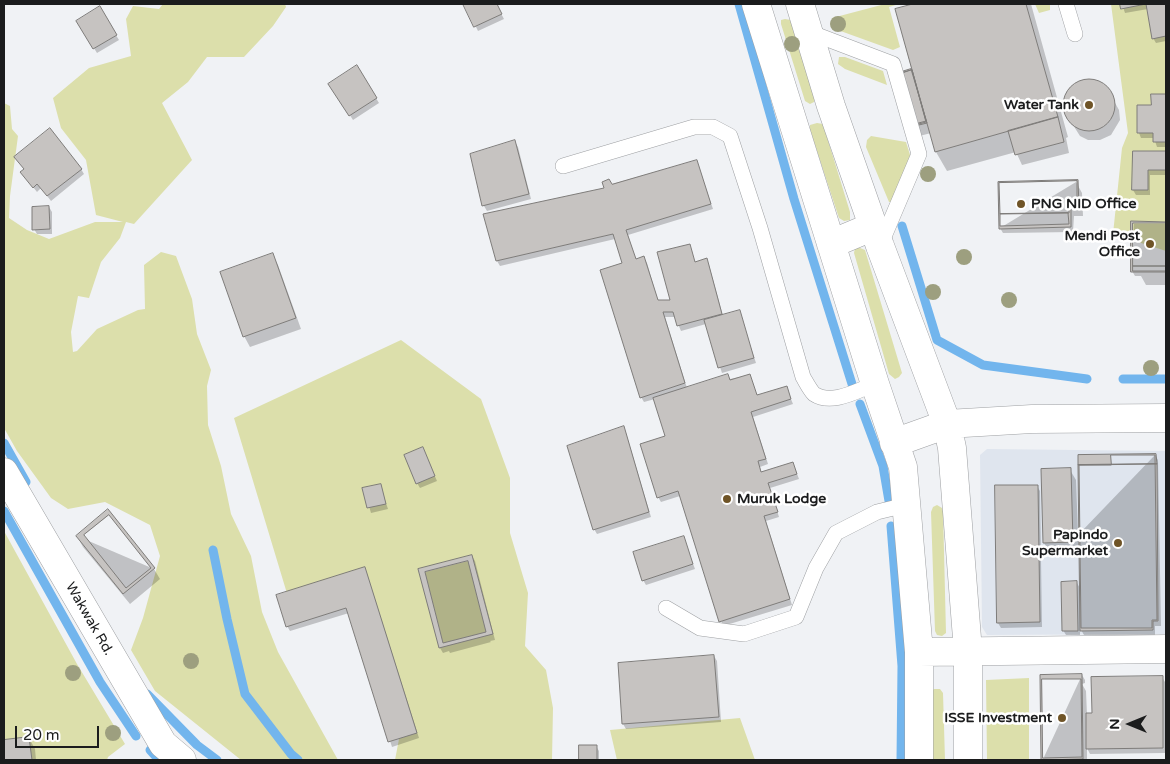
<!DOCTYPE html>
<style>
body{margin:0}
#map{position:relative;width:1170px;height:764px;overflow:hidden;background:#f0f2f5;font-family:"Varela Round",sans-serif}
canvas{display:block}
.frame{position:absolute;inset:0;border:5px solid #1b1c1d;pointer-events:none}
.north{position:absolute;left:1105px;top:699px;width:50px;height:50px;-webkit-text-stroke:4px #fff;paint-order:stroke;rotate:270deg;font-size:14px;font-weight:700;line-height:20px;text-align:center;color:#1b1c1d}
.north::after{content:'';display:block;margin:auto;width:18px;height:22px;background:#1b1c1d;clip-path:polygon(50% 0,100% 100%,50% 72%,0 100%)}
.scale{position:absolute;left:15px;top:726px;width:84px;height:22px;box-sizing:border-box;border:2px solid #1b1c1d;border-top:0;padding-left:6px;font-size:15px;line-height:18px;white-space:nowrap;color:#1b1c1d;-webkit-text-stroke:4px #fff;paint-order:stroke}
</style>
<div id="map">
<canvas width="1170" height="764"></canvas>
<div class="frame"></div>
<div class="north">N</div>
<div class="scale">20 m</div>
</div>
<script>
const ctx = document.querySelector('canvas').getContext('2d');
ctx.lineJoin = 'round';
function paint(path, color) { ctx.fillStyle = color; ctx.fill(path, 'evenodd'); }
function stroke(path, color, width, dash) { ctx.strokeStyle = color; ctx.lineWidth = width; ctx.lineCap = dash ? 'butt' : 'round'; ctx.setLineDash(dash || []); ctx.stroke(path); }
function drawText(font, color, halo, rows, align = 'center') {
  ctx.font = font + ' "Varela Round",sans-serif'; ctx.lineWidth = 5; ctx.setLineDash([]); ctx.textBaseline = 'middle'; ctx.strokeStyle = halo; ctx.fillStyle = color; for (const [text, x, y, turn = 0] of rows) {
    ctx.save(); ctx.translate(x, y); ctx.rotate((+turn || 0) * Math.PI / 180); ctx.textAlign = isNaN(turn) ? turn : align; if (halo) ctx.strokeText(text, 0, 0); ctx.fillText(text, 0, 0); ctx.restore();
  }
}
const built = new Path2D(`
 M987 449 1166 451V634L987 635 982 627 980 455Z`);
const green = new Path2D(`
 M163 4H285L286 7 273 26 244 57H207L188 82 162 103 192 160 134 224 126 222 120 238 101 262 89 298 78 296 71 332 73 352 77 351 97 329 138 310 145 309 144 265 161 252 176 256 192 299 197 334 211 370 207 386 208 425 221 466 231 514 251 556 262 612 278 652 338 760H241L155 691 131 650 143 618 160 556 150 525 105 502 68 509 51 498 17 451 4 428V103L10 106 12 129 18 136 10 196 9 218 27 230 49 239 95 222H123L96 215 86 160 61 128 53 98 89 68 131 56 126 19 133 6 159 9Z
 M885 4H899L889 7 900 47 893 50 835 29 832 18Z
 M1035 4H1050V10L1039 13Z
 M1111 4H1166V251L1113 234 1122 148 1128 133Z
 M785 19 791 20 815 95 814 102 810 104 805 101 781 24V20Z
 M839 57H845L883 71 887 85 845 69 838 64Z
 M817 123 823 124 850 212V220L844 221 839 218 810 130V125Z
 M871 136 906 142 911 158 893 202H889L866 147 867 140Z
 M855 248H860L865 250 902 373 899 377 895 379 889 374 854 253Z
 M401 340 481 399 510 478V533L528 593 525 646 546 670 553 708 552 760H395L399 739 358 593 292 610 234 418Z
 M937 505 942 508 943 511 946 633 942 636 937 635 935 631 931 512 933 507Z
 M4 531 77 664 125 744 108 757 107 760H9L11 745 4 739Z
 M1029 678V760H987L986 680Z
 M934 689H940L943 693 945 760H932V691Z
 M740 718 755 760H617L610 730Z`);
const shadow = new Path2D(`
 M465 4H496L504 19 478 31Z
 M918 4H1031L1068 137 1066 138 1069 153 1022 165 1016 152 947 171 936 152 931 133 912 138 911 70 913 75 896 10Z
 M1122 4H1166V41L1156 43 1153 38 1148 9 1125 13Z
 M99 8 119 40 97 53 77 21Z
 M357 67 379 103 353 120 330 84Z
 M1085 80H1094L1106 87 1119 110 1120 120 1111 135 1100 140H1088L1080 136 1066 114 1064 101 1066 96 1070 88 1077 83Z
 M1152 95H1166V147H1157L1154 138H1141L1139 133 1152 106Z
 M515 142 518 147 531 199 487 211 484 206 472 154Z
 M1134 152H1166V175H1150V195H1136L1133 190Z
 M697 162 713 209 628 235 636 260 644 258 647 263 658 301H672L689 245 695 263 706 260 709 265 723 316 739 311 756 363 722 373 706 324 681 331 675 317H665L687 388 749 375 757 396 786 387 793 404 753 417 768 464 760 467 762 474 793 463 799 479 770 488 779 517 766 521 792 605 723 626 680 496 661 502 658 497 667 437 655 399 644 402 641 397 623 264 615 239 500 266 497 261 611 186Z
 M81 169 84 174 51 201 41 188 37 192 25 177Z
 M1076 182 1082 193 1083 216H1074L1073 232 1003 233 1000 228Z
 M49 207 52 212V234H37L34 229Z
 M1134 224H1166V285H1146L1141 276H1135L1132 271Z
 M272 254 278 265 301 329 250 347 244 336Z
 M623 428 626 433 651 517 597 534 594 529Z
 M425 454 437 481 420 488 417 483Z
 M1155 455 1158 460 1161 626H1155V635H1084L1080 628V635H1066L1063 630 1077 583 1081 590 1080 552 1050 553 1044 543 1070 470 1076 480 1078 533H1080Z
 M380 485 388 509 371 513 364 489Z
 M1037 486 1040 491 1042 627 1001 628 998 623Z
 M77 536 154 569 160 579 130 604 83 547Z
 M683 537 695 569 646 585 643 580Z
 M472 556 475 561 495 640 490 641 491 642 450 653 449 651 443 653 440 648 420 570Z
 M365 568 419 738 392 747 349 613 290 631 287 626Z
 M714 656 717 661 721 722 626 729 623 724 619 664Z
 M1082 675 1085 680V683L1082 684 1086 691 1087 715H1093L1162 677 1165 682V753L1090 754 1087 748V760H1046L1044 757Z
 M29 738 35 749 36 760H4V742Z
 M580 746H596L599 751V760H580Z`);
const stream = new Path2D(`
 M739 4 794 199 852 384
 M902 226 937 340 983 365 1087 379
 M1123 379H1166
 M860 404 883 466 889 501
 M4 443 26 482
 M4 511 100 682 136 736
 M891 526 902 666 901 760
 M213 550 227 619 245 694 291 754 298 760
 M147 694 197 745 217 760
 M150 750 159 760`);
const building = new Path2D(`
 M463 4H497L502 14 474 27Z
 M913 4H1026L1058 117 935 152 895 9Z
 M1120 4H1166V36L1152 39 1146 4 1121 9Z
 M100 6 117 35 93 49 76 21Z
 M357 65 377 98 349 116 328 84Z
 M911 69 927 123 907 128 892 75Z
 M912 70 926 122 905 128 891 76Z
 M912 70 926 121 915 124 901 74Z
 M1063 105a26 26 0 1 1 52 0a26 26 0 1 1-52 0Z
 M1151 94H1166V142H1153V133H1137V105H1151Z
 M1058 117 1064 142 1015 155 1008 131Z
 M50 128 82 169 47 196 37 184 33 188 20 172 24 169 14 157Z
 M515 140 529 194 482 206 470 154Z
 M1133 151H1166V170H1148V190H1132Z
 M697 160 711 204 626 230 636 259 644 256 658 300H670L657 252 690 244 695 262 707 258 722 314 677 326 673 312H663L685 383 640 398 600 270 622 263 613 234 496 261 483 214 604 188 602 182 609 179 612 184Z
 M1078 180 1079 207H1071V227L999 229 998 182Z
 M1077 181V205H1069V213L1000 214 999 183Z
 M49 206 50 229 32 230V207Z
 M1068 213 1069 224 1000 226V214Z
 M1131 221 1166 222V272H1131Z
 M1133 223H1166V266H1133Z
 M273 253 296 318 243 337 220 272Z
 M1133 266H1166V271H1133Z
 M740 310 754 358 718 368 704 320Z
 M728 374 730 380 750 374 757 395 787 386 791 399 751 412 766 459 758 461 761 472 793 462 797 474 768 483 778 512 764 516 790 599 719 622 678 491 657 498 640 444 665 436 653 398Z
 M624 426 649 512 593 530 567 446Z
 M423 447 435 476 416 484 404 455Z
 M1156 454 1157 464 1078 465V455Z
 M1111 455H1155L1157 620H1152V628H1081L1079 465H1111Z
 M1157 464 1158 621H1153V630L1080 631 1078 465Z
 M1071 468 1073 542 1043 543 1041 469Z
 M381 484 386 504 367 508 362 488Z
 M995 485H1038L1040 622 997 623Z
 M108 509 155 568 123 594 76 536Z
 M109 515 151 568 126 588 84 535Z
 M684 536 693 564 642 581 633 552Z
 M472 555 493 634 439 648 418 569Z
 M468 561 486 632 443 643 425 572Z
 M365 567 417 733 388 742 346 608 286 627 276 595Z
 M1077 581 1078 631H1062L1061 582Z
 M714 655 719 717 622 724 618 663Z
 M1082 674 1083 759 1041 760 1040 675Z
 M1163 676V748L1086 749V713H1092L1091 677Z
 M1042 679H1081L1082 757 1043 758Z
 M29 737 32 760H4V740Z
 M579 745H597V760H579Z`);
const service = new Path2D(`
 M1066 4 1075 34
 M809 32 893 64 919 154 880 246
 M563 166 694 127H713L730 136 760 228 803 377C806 382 810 390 814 394 832 406 858 390 875 384
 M666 608 700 628 744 634 796 617 816 568 836 533 877 512 906 505`);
const minor = new Path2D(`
 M756 4 875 384 903 467 919 652V760
 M800 4 831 106 880 246 947 424 952 448 968 651V760
 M831 244 874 226
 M894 443 947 424 1032 419 1166 418
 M4 472 163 744 182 760
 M919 652 1166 649`);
const trees = [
 [838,24],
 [792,44],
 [928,174],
 [964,257],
 [933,292],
 [1009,300],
 [1151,368],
 [191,661],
 [73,673],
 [113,733]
];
const markers = [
 [1089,105,5,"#6f5427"],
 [1021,204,5,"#6f5427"],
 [1150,244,5,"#6f5427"],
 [727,499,5,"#6f5427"],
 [1118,543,5,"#6f5427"],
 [1062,718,5,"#6f5427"]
];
const poiNames = [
 ["Water Tank",1079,105],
 ["PNG NID Office",1031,204,"left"],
 ["Mendi Post",1140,236],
 ["Office",1140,252],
 ["Muruk Lodge",737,499,"left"],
 ["Papindo",1108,535],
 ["Supermarket",1108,551],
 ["ISSE Investment",1052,718]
];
const streetNames = [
 ["Wakwak Rd.",89,619,60]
];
paint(built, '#dfe5ee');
paint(green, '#dcdfab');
paint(shadow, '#0003');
stroke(stream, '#72b5ed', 9);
paint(building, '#c6c3c1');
stroke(building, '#7e7c7a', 1);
stroke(service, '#9ea0a3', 16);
stroke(minor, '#9ea0a3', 29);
stroke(service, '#fff', 15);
stroke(minor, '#fff', 28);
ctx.fillStyle = '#9d9f7f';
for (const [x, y] of trees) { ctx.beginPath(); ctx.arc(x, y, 8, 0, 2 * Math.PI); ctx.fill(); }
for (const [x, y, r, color] of markers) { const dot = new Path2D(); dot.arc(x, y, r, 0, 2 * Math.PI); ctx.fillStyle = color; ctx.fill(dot); stroke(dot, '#fff', 2); }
drawText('bold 14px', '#1b1c1d', '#fff', poiNames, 'right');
drawText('14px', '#1b1c1d', '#fff', streetNames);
</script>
